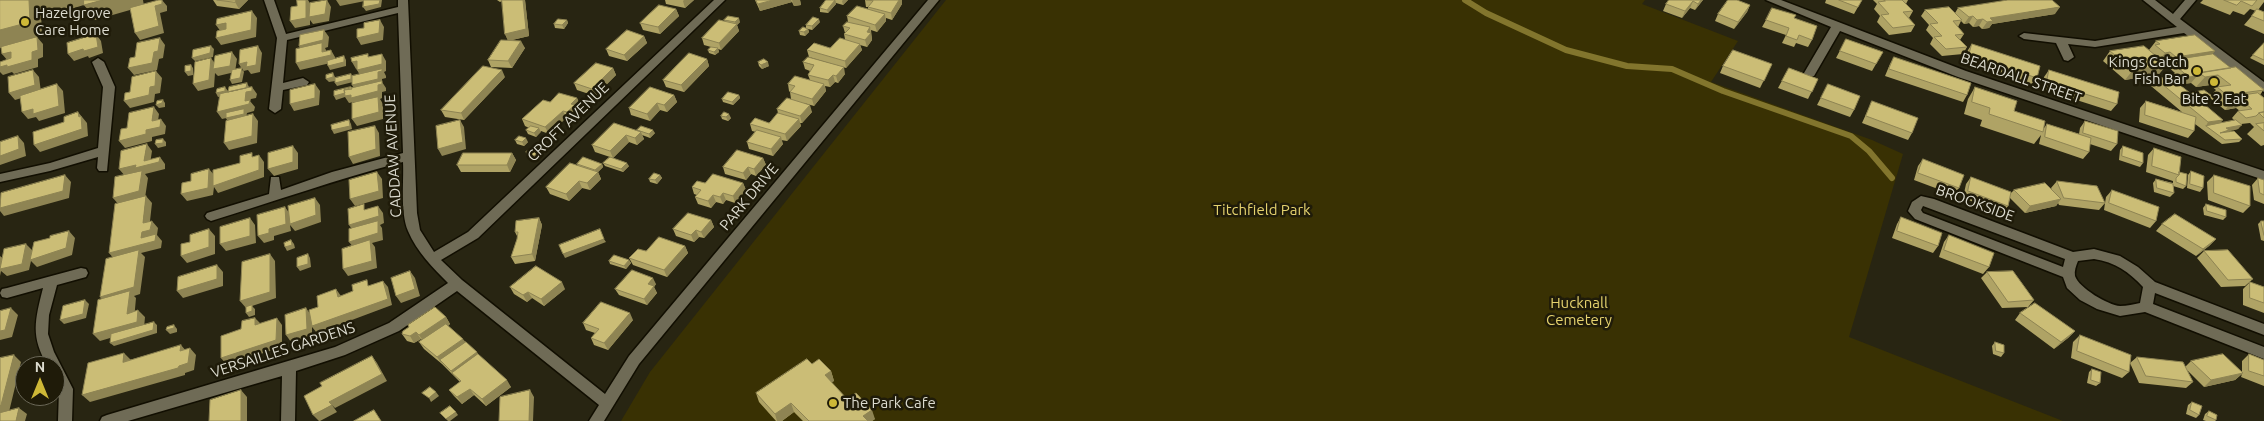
<!DOCTYPE html>
<style>
body{margin:0}
#map{position:relative;width:2264px;height:421px;overflow:hidden;background:#282512;font-family:Ubuntu,sans-serif}
canvas{display:block}
.north{position:absolute;left:15px;top:356px;width:50px;height:50px;box-sizing:border-box;background:#1f1b09;border:1px solid #6b6858;border-radius:50%;rotate:0deg;font-size:14px;font-weight:700;line-height:20px;text-align:center;color:#dcdbcf}
.north::after{content:'';display:block;margin:auto;width:18px;height:22px;background:#ceb837;clip-path:polygon(50% 0,100% 100%,50% 72%,0 100%)}
</style>
<div id="map">
<canvas width="2264" height="421"></canvas>
<div class="north">N</div>
</div>
<script>
const ctx = document.querySelector('canvas').getContext('2d');
ctx.lineJoin = 'round';
function paint(path, color) { ctx.fillStyle = color; ctx.fill(path, 'evenodd'); }
function stroke(path, color, width, dash) { ctx.strokeStyle = color; ctx.lineWidth = width; ctx.lineCap = dash ? 'butt' : 'round'; ctx.setLineDash(dash || []); ctx.stroke(path); }
function drawText(font, color, halo, rows, align = 'center') {
  ctx.font = font + ' Ubuntu,sans-serif'; ctx.lineWidth = 5; ctx.setLineDash([]); ctx.textBaseline = 'middle'; ctx.strokeStyle = halo; ctx.fillStyle = color; for (const [text, x, y, turn = 0] of rows) {
    ctx.save(); ctx.translate(x, y); ctx.rotate((+turn || 0) * Math.PI / 180); ctx.textAlign = isNaN(turn) ? turn : align; if (halo) ctx.strokeText(text, 0, 0); ctx.fillText(text, 0, 0); ctx.restore();
  }
}
const green = new Path2D(`
 M946 0H1645L1642 4 1738 41 1711 82 1872 140 1903 154 1849 337 2063 421H621L650 372Z`);
const stream = new Path2D(`
 M1465 0 1486 13 1566 50 1627 66 1672 69 1723 91 1851 136 1869 151 1892 178`);
const minor = new Path2D(`
 M264 0H274L286 34 398 7V0H408L417 213 420 230 434 252 468 232 714 0H725L478 238 441 260 462 280 605 394 629 356 928 0H939L639 364 604 421H589L599 405 457 291 399 331 345 355 296 371 295 421H281L282 376 128 421H100L102 417 107 415 335 347 389 323 448 283C433 268 417 252 408 231 400 211 404 183 403 162 338 179 275 201 211 221L207 219 205 216 207 213 269 194 271 177H279L281 190 332 172 403 153 398 13 287 40 283 83 303 78 309 82 307 85 283 90 281 109 275 113 269 109 277 38Z
 M1766 0H1781L1966 71 2264 171V180L1958 77 1840 31 1814 76H1806L1804 73 1831 27Z
 M2143 0H2155L2173 14 2185 0H2196L2180 19 2264 82V92L2184 33 2095 47 2068 44 2074 57 2068 61 2064 60 2056 43 2024 39 2019 36 2024 33 2095 41 2177 27Z
 M98 58 104 62 115 87 107 171H99L97 168 98 157 50 171 0 182V174L50 163 98 148 103 87 92 62Z
 M1921 196 1934 199 2073 252 2094 249 2120 256 2138 267 2155 282 2264 324V335L2155 293 2153 304 2264 347V359L2145 312 2120 316 2097 309 2080 300 2067 288 2063 277 1915 219 1908 211 1912 202ZM1923 206 2065 259 2063 267 1923 213 1921 210ZM2094 259C2115 262 2129 272 2143 287L2140 303C2134 304 2127 306 2120 306 2108 305 2079 288 2075 276 2074 271 2076 266 2078 261Z
 M81 268 86 269 88 273 86 277 57 285 49 315 48 334 54 352 73 389 72 421H58L59 389 55 381V366H48C30 337 35 320 43 288L7 298 2 297 0 293 2 289 7 288Z`);
const wall = new Path2D(`
 M213 0H248L239 9 217 6Z
 M497 0H525L529 36 512 40 525 48 512 68 491 67 488 60 508 40 505 34 502 1 500 2Z
 M665 0H694L685 8 666 4Z
 M755 0H800L801 5 794 6 792 2 760 11Z
 M835 0H848L843 5 836 3Z
 M835 0 836 4 828 13 820 12V8Z
 M865 0H902V4L892 20 886 18V21L877 32 871 30 872 40 867 47 860 45 862 50 846 68 809 57 807 50 830 48 845 39 844 34 845 33 843 26 848 22 847 16 868 9V7H866Z
 M1703 0 1695 10 1690 8 1682 18 1663 11 1666 4Z
 M1826 0H1862L1854 14 1825 3Z
 M1873 0H1908L1906 4 1913 11 1909 18 1915 25 1911 32 1889 35 1877 22 1880 16 1874 9 1877 4Z
 M2203 0H2264V2L2258 10 2264 12V34L2244 25 2256 11 2250 9 2244 15 2233 11 2230 15 2200 3Z
 M1750 5 1747 12 1734 29 1715 21 1718 14Z
 M1958 8 2055 14 1992 24 1989 28 1982 29 1979 26 1973 27 1969 23 1964 24 1961 21 1958 27 1964 34 1960 40 1967 47 1963 54 1942 56 1930 44 1933 38 1926 30 1929 25 1921 16 1925 10 1955 13Z
 M676 9 679 16 660 34 643 30 640 23Z
 M1794 18 1812 40 1808 47 1796 43 1794 47 1782 43 1786 35 1762 27 1766 20Z
 M567 20 568 23 564 29 555 28 554 24Z
 M724 20 740 22 737 25 739 31 721 50 718 49 719 52 715 55 709 53 708 50 711 47 704 45 702 38 725 21Z
 M820 22 812 30 808 29 809 32 805 36 800 35 799 31 806 28V25Z
 M644 36 647 43 627 61 609 56 606 49Z
 M1846 39 1883 52 1872 71 1836 58Z
 M2156 41 2213 54 2231 68 2264 89 2260 95 2264 98V145L2261 146 2247 134 2254 127 2250 123 2241 124 2238 129 2229 131 2228 132 2242 139 2239 142 2222 144 2195 124 2194 131 2188 138 2139 122 2140 108 2146 101 2182 112 2151 86 2156 79 2190 93 2211 95 2216 90 2210 85 2196 87 2191 83 2183 84 2173 75 2175 73 2166 65 2159 74 2125 80 2103 61 2110 51 2149 50ZM2210 98 2225 110 2236 108 2240 111H2238L2232 118 2235 121 2220 123 2204 104 2206 103Z
 M2264 43V65L2250 58Z
 M1972 44 2037 78 2032 85 1964 62 1968 50Z
 M1894 57 1967 95 1963 102 1885 76 1890 64Z
 M707 59 709 66 684 92 666 87 663 80Z
 M758 62 769 66 762 69 759 66Z
 M803 62 845 74 838 83 835 82 830 87 825 86 826 91 814 106 804 103 812 112 802 123H800L801 126 787 141 781 140 783 144 773 156 749 149 747 142 756 132 752 131 750 124 769 123 778 113 777 109 791 99 790 92 789 91 788 84 810 80 808 75 810 71 805 69Z
 M1772 64 1760 88 1720 73 1723 66Z
 M613 68 616 75 595 96 577 90 574 83Z
 M1789 68 1818 79 1808 99 1778 88Z
 M2049 70 2117 104 2111 111 2042 89 2044 77Z
 M505 77 464 120 445 117 441 110Z
 M1828 84 1854 110 1850 117 1817 105Z
 M1975 87 2044 128 2047 124 2079 134 2080 128 2085 121 2117 144 2111 151 2090 144 2089 152 2083 159 2039 144 2041 135 2034 144 1980 126 1982 120 1964 114 1968 99Z
 M674 95 677 102 667 112 660 110 650 121 631 115 629 108Z
 M739 95 740 98 733 105 723 102 722 99Z
 M577 98 580 105 576 109 578 112 570 119 566 118 549 134 541 131 536 137 528 134 526 130 529 128 525 126 522 119 550 102Z
 M1872 101 1912 133 1908 140 1862 123Z
 M721 116 731 118 728 121 722 119Z
 M637 131 655 133 650 138 642 135 644 139 637 145 629 142 613 158 595 152 592 145Z
 M515 140 528 142 524 146 517 144Z
 M2123 146 2143 163 2140 167 2119 160 2120 150Z
 M2154 148 2179 172 2186 186 2183 189 2173 186 2174 193 2170 197 2154 192 2153 183 2156 179 2173 183V181L2146 172 2148 155Z
 M526 152H538L540 156 536 159 527 156Z
 M512 153 516 160 510 172H461L457 165Z
 M763 158 766 165 756 176 751 174 746 180 725 174 723 167Z
 M1923 159 1959 188 1954 195 1914 180 1918 166Z
 M603 163 629 166 623 172 605 166Z
 M577 164H602L603 167 598 172 601 179 590 190 582 188 569 201 550 194 546 187 578 166Z
 M2191 171 2203 188 2200 192 2187 188 2188 175Z
 M660 175 662 178 657 184 650 182 649 179Z
 M2214 175 2250 206 2243 213 2208 200 2207 182Z
 M1971 177 2011 193 2014 190H2052L2051 188 2057 181 2105 203 2106 197 2112 190 2156 221 2150 228 2104 210 2105 203 2099 210 2059 205 2058 203 2056 206 2025 213 2010 198 2008 206 2003 213 1963 198 1966 184Z
 M2258 178 2264 180V204L2254 200 2252 185Z
 M705 183H743L746 190 735 203 726 200 723 204 716 202 711 208 698 204 695 197 697 195 694 194 692 187Z
 M2206 204 2226 217 2223 220 2204 215 2203 208Z
 M1901 217 1938 246 1933 253 1892 238 1897 224Z
 M539 218 542 225 535 261 515 264 511 257 518 238 515 232Z
 M711 220 714 227 704 238 699 237 694 242 676 236 673 229Z
 M2261 221H2264V241L2261 240 2258 224Z
 M2162 224 2216 239 2209 246 2196 256 2156 231Z
 M1949 235 1989 267 1983 274 1939 257 1944 242Z
 M685 246 688 253 667 277 633 265 629 258 646 251Z
 M2204 251 2253 279 2245 286 2221 287 2197 258Z
 M629 260 631 263 626 269 610 264 609 261Z
 M1987 272 2034 300 2028 307 2002 308 1981 278Z
 M2250 282 2264 287V313L2243 305V289Z
 M656 284 654 287 657 293 647 305 619 295 615 289Z
 M510 287 565 289 544 306 532 298 527 302 514 294Z
 M2020 313 2075 331 2068 338 2054 349 2015 320Z
 M446 317 450 324 448 326 511 387 486 406 474 395 462 404 454 396 449 390 460 382 442 364 424 349 419 342 422 340 421 339 414 343 407 341 402 334Z
 M633 320 608 350 594 345 591 338 595 333 586 330 583 323Z
 M2080 335 2129 372 2122 378 2071 358 2073 342Z
 M1995 342 2004 353 2001 357 1993 354 1992 346Z
 M2249 354 2264 360V386L2241 377 2242 374 2235 380 2204 387 2187 370 2193 382 2186 388 2139 383 2130 363 2137 357 2185 367 2191 361 2242 372V361Z
 M812 364 831 371 834 381 831 382 847 399 875 419 872 421H803L794 412 782 421H776L759 402 756 393Z
 M2092 369 2100 383 2096 386 2087 383 2089 372Z
 M2192 402 2199 415 2196 418 2186 414 2188 405Z
 M2209 411 2216 420 2215 421H2206L2203 420 2205 414Z`);
const shadedWall = new Path2D(`
 M29 0H87V4L55 14 50 8 41 11 42 36 37 37 43 44V57L38 59V67L14 74 12 72 3 75 0 72V67L32 52 37 38 0 48V30Z
 M103 0H143L144 6 95 20 84 5Z
 M162 0 167 6V11L160 13 164 33 140 40 135 33 155 6Z
 M236 0H248L239 9 235 2Z
 M306 0H308L311 5 327 0 331 7 329 21 313 24 310 20V25L295 28 290 21Z
 M336 0H365V1L340 6Z
 M380 0H382L381 7 366 11 363 7Z
 M523 0H525L529 36 508 41 505 34Z
 M684 0H694L685 8 683 1Z
 M773 0H791L792 2 760 11 758 4Z
 M792 0H800L801 5 794 6Z
 M835 0 836 4 828 13 827 10Z
 M843 0H848L843 5 842 1Z
 M899 0H902V4L892 20 891 13Z
 M1701 0H1703L1695 10 1698 4Z
 M1693 1 1690 8 1682 18 1685 11Z
 M1750 5 1747 12 1734 29 1738 22Z
 M2060 7 2055 14 1992 24 1989 28 1982 29 1990 18Z
 M676 9 679 16 660 34 658 27Z
 M252 11 257 18 256 37 221 45 216 38Z
 M885 14 886 21 877 32 875 25Z
 M1973 16 1969 23 1964 24 1969 17Z
 M739 18 740 22 737 25 739 31 721 50 719 43 736 25 735 22Z
 M819 19 820 22 812 30V26Z
 M1983 19 1979 26 1973 27 1977 20Z
 M380 20 384 27 383 40 361 45 357 38Z
 M567 20 568 23 564 29 562 25Z
 M226 23 231 30 221 32 216 25Z
 M870 27 872 40 867 47 865 40 867 32Z
 M808 29 809 32 805 36 804 32Z
 M324 30 329 37 328 47 325 48 326 50V56L331 50 335 57V62L300 70 296 63 303 53 299 46Z
 M96 34 101 41 103 53 89 58 88 56 74 61 68 54Z
 M644 36 647 43 627 61 624 55Z
 M160 38 165 45 163 58 159 59 157 70 134 75 128 68 154 52Z
 M521 41 525 48 512 68 508 61Z
 M860 44 862 50 846 68 845 61Z
 M211 46 214 49 213 57 195 61 192 58Z
 M258 46 262 53 260 72 251 74 248 70 243 71 239 64Z
 M718 48 719 52 715 55 714 52Z
 M2215 51 2207 61 2174 60 2176 57Z
 M11 52 17 59 8 61 2 54Z
 M232 52 237 59 235 72 218 76 215 73 214 87 198 91 193 84 211 58 216 65Z
 M2170 52 2162 62 2157 63 2165 53Z
 M382 54 386 61V71L384 72 386 76V78L382 79V82L386 88V91L382 92V98L380 99 383 104V119L357 126 352 119 356 105 354 102 349 103 345 97 336 100 334 96 351 87 356 92 352 85 361 77 357 70Z
 M344 56 346 60V66L330 70 328 66Z
 M707 59 709 66 684 92 681 85Z
 M357 61 361 68 356 69 352 62Z
 M768 62 769 66 762 69 761 65Z
 M191 65 193 68V75L188 76 185 72Z
 M2167 65 2159 74 2125 80 2133 70Z
 M844 67 845 74 838 83 836 76Z
 M242 68 244 72 242 82 232 84 230 80Z
 M613 68 616 75 595 96 592 89Z
 M33 70 39 77 41 92 15 100 9 93Z
 M502 70 505 77 464 120 461 113Z
 M2234 70 2218 75 2210 85 2196 87 2205 77Z
 M156 71 162 78 160 93 155 94 154 102 130 108 124 101 150 87Z
 M333 73 335 77V81L329 82 326 79Z
 M351 74 353 78V82L337 86 335 83Z
 M833 75 835 82 830 87 828 80Z
 M2197 76 2191 83 2183 84 2189 77Z
 M247 83 249 87H252L257 94 256 98 251 99 250 101 255 107 254 111 247 113 246 118 228 122 226 118 244 114 222 119 217 112Z
 M57 84 63 91 65 113 39 121 36 117 28 119 22 112Z
 M315 84 320 91 319 105 294 111 290 104Z
 M824 84 826 91 814 106 812 99Z
 M225 87 228 91 227 95 218 97 216 93Z
 M674 95 677 102 667 112 664 105Z
 M739 95 740 98 733 105 732 102Z
 M2212 96 2206 103 2192 106 2198 99Z
 M577 98 580 105 576 109 578 112 570 119 567 112 571 104Z
 M163 100 165 103V107L159 108 156 105Z
 M2243 101 2236 108 2225 110 2231 103Z
 M657 103 660 110 650 121 647 114Z
 M810 105 812 112 802 123 800 116Z
 M154 107 159 114 157 128 161 119 166 126 165 134 152 137V141L125 148 119 141 146 130 152 121Z
 M563 111 566 118 549 134 545 127Z
 M78 112 87 123 88 136 40 152 34 145 79 117Z
 M253 114 258 121 257 143 229 150 224 143Z
 M729 114 731 118 728 121 726 117Z
 M799 119 801 126 787 141 785 134Z
 M349 120 351 124 352 129 334 134 332 130Z
 M460 120 464 127 466 149 442 156 438 149Z
 M2223 120 2217 127 2206 126 2208 122Z
 M2242 125 2238 129 2229 131 2226 134 2219 136 2226 128Z
 M375 126 379 133 380 156 353 164 349 157Z
 M539 128 541 132 536 137 534 133Z
 M653 130 655 133 650 138 649 134Z
 M641 132 644 139 637 145 635 138Z
 M626 135 629 142 613 158 610 151Z
 M18 136 24 143 26 156 0 165V156Z
 M781 137 783 144 773 156 771 149Z
 M526 138 528 142 524 146 522 142Z
 M163 139 166 142V146L158 148 155 144Z
 M147 144 152 151 150 164 160 157 165 164V169L145 174 148 178 145 198 119 205 113 198 125 176 119 169 144 161Z
 M293 146 298 153V169L274 176 268 169Z
 M538 152 540 156 536 159 534 156Z
 M512 153 516 160 510 172 507 165Z
 M259 155 264 162V177L218 193 214 187 213 195 187 201 181 194 209 169 215 176Z
 M763 158 766 165 756 176 754 169Z
 M627 163 629 166 623 172 621 169Z
 M602 164 603 167 598 172 601 179 590 190 587 183 597 173 595 170Z
 M748 167 751 174 746 180 743 173Z
 M377 172 382 179 383 198 355 206 350 199Z
 M65 175 71 182 69 198 4 216 0 211V208Z
 M660 175 662 178 657 184 655 180Z
 M579 181 582 188 569 201 566 194Z
 M743 183 746 190 735 203 733 196Z
 M723 193 726 200 723 204 720 197Z
 M713 195 716 202 711 208 708 201Z
 M146 196 152 203 149 230 143 223Z
 M315 198 320 205 321 222 295 231 290 225 291 231 274 236V240L264 243 258 236 269 229 285 207 290 214Z
 M2061 199 2056 206 2025 213 2030 206Z
 M378 206 383 213 384 223 380 225 382 228 383 240 372 243 375 247 377 268 348 276 343 269 354 248 349 242 354 232 349 225Z
 M250 218 255 225 256 243 226 251 220 244Z
 M539 218 542 225 535 261 532 254Z
 M711 220 714 227 704 238 701 232Z
 M152 221 158 228 157 235 162 241 161 248 141 253 145 257 140 294 134 296 136 298 134 320 107 303 100 297 115 260 109 253 141 238 142 232Z
 M209 229 215 236V254L187 263 181 256Z
 M696 230 699 237 694 242 691 235Z
 M69 231 75 238 72 255 37 267 31 261 29 270 7 276 1 271 0 276V256L5 260 26 244 33 251Z
 M604 239 606 242 565 258 563 254Z
 M2216 239 2209 246 2196 256 2203 249Z
 M291 240 294 244 295 248 287 251 285 247Z
 M685 246 688 253 667 277 664 270Z
 M270 254 275 261 276 298 252 306 255 309V315L249 317 246 313V308L240 301Z
 M308 254 310 258 311 267 300 271 297 267Z
 M629 260 631 263 626 269 624 266Z
 M217 265 223 272V286L183 298 177 291Z
 M410 271 415 278 420 296 401 303 396 296Z
 M653 278 656 284 654 287 657 293 647 305 644 299 648 284Z
 M383 281 388 287 392 305 317 333 312 327V335L291 342 286 335 306 308 311 315Z
 M562 282 565 289 544 306 541 299Z
 M336 289 341 296 338 297Z
 M528 292 532 298 527 302 523 295Z
 M85 300 89 304 86 318 64 324 60 320Z
 M11 308 18 315 12 337 0 340V331Z
 M138 310 145 317 144 328 100 341 93 334Z
 M630 313 633 320 608 350 604 343Z
 M446 317 450 324 424 342 419 335Z
 M255 318 261 324 255 325Z
 M277 318 282 325V347L227 365 221 358Z
 M154 322 157 325V333L114 346 110 343Z
 M174 325 177 329V332L170 334 166 330Z
 M2075 331 2068 338 2054 349 2061 342Z
 M416 332 421 339 414 343 410 336Z
 M463 339 468 345 440 360 442 364 437 357Z
 M181 345 187 352 180 351Z
 M190 348 196 355 194 370 185 373V375L90 402 82 395 179 366Z
 M477 352 481 359 453 374 451 371Z
 M124 353 131 360 123 362Z
 M14 355 21 362 9 412 0 414V406Z
 M372 356 377 363 387 381 335 408 329 402Z
 M831 371 834 381 828 385 825 375Z
 M2243 373 2235 380 2204 387 2211 380Z
 M507 380 511 387 486 406 482 399Z
 M470 389 474 395 462 404 457 397Z
 M241 390 247 397V421H241Z
 M530 390 534 397 533 421H529Z
 M436 392 439 396 431 402 429 398Z
 M791 403 794 412 782 421H777L775 414Z
 M332 405 337 412 320 421H319L313 415Z
 M19 408 27 414 25 421H16Z
 M872 410 875 419 872 421H864L863 416Z
 M456 412 458 415 450 421H448L446 419Z`);
const building = new Path2D(`
 M0 0H29L30 22 0 30Z
 M84 0H103L84 5Z
 M159 0H162V4L155 6 159 26 135 33 130 8Z
 M217 0H236L235 2Z
 M297 0H306V18L290 21 291 7 297 6Z
 M327 0 325 14 309 17 310 3Z
 M364 0H380L379 4 363 7Z
 M502 0H523L526 29 505 34Z
 M756 0H773L758 4Z
 M826 0H835L827 10 820 8Z
 M866 0H899L891 13 868 7 873 1Z
 M1669 0H1701L1698 4 1693 1 1685 11 1666 4Z
 M1728 0H1737L1750 5 1738 22 1718 14Z
 M1839 0H1862L1858 7Z
 M1884 0H1902L1913 11 1903 12 1915 25 1893 28 1881 15 1889 14 1878 2 1885 1Z
 M2008 0H2052L2060 7 1990 18 1993 21 1987 22 1983 19 1977 20 1973 16 1969 17 1958 8Z
 M2224 0H2257L2252 6 2241 1 2237 5Z
 M659 5 676 9 658 27 640 23Z
 M857 6 885 14 875 25 847 16Z
 M1949 7 1962 20 1953 21 1964 34 1955 35 1967 47 1946 49 1934 37 1942 36 1930 24 1938 23 1925 10Z
 M1772 8 1796 15 1794 18 1817 26 1812 40 1799 35 1797 40 1786 36 1789 28 1766 20Z
 M2257 9 2264 12V21L2252 16Z
 M252 11 251 30 216 38 217 31 226 29V23L216 25 217 19Z
 M728 16 739 18 735 22 724 20Z
 M813 17 819 19 812 26 806 25Z
 M558 19 567 20 562 25 554 24Z
 M380 20 379 33 357 38V29L364 28V23Z
 M719 20 737 24 719 43 702 38Z
 M847 22 870 27 867 32 871 33 865 40 844 34 850 28 843 26Z
 M803 27 808 29 804 32 799 31Z
 M324 30 323 40 299 46 300 35Z
 M627 30 644 36 624 55 606 49Z
 M96 34 98 47 84 51 83 49 68 54 67 43Z
 M2195 35 2215 51 2176 57 2170 52 2165 53 2155 45 2160 44 2156 41Z
 M37 37 38 50 32 52V60L7 67V65L0 67V62L11 58V52L2 54 1 47Z
 M160 38 158 51 154 52 152 63 128 68 130 58 135 57 137 43Z
 M840 38 860 44 845 61 807 50 814 43 830 48Z
 M1846 39 1883 52 1876 64 1840 51Z
 M501 40 521 41 508 61 488 60Z
 M322 43V52L331 50V55L296 63V49Z
 M2264 43V60L2253 55Z
 M1972 44 2040 66 2037 78 1969 55Z
 M211 46 210 53 192 58 193 50Z
 M258 46 256 65 246 67 247 62 239 64 240 50Z
 M2144 46 2167 65 2133 70 2110 51Z
 M711 47 718 48 714 52 708 50Z
 M1733 50 1772 64 1764 81 1723 66Z
 M232 52 230 66 213 69 215 56Z
 M689 53 707 59 681 85 663 80Z
 M368 54V57L382 54V64L357 70V61L352 62 351 58Z
 M2213 54 2231 68 2199 73 2197 76 2189 77 2178 68 2182 67 2174 60Z
 M344 56V62L328 66 327 61Z
 M808 57 844 67 836 76 833 75 828 80 808 75 814 65 803 62Z
 M1894 57 1971 83 1967 95 1889 69Z
 M211 58 209 80 193 84 195 62Z
 M764 59 768 62 761 65 758 62Z
 M596 63 613 68 592 89 574 83Z
 M191 65V71L185 72V66Z
 M483 66 502 70 461 113 441 110Z
 M2236 67 2264 90 2227 95 2217 87 2231 85 2218 75 2205 77 2199 73Z
 M242 68 240 78 230 80 232 70Z
 M1789 68 1818 79 1812 92 1782 81Z
 M382 69V71L378 72V79L352 85V76Z
 M33 70 35 85 9 93 8 77Z
 M2049 70 2119 92 2117 104 2047 82Z
 M156 71 155 86 150 87 149 95 124 101 125 93 130 92 132 77Z
 M333 73V77L326 79V75Z
 M351 74V79L335 83V78Z
 M795 76 824 84 812 99 790 92 795 86 788 84Z
 M2170 77 2190 93 2204 90 2212 96 2198 99 2223 120 2208 122 2156 79Z
 M382 81V84L378 85V91L351 98V95L345 96 344 90Z
 M247 83 246 88 228 92 229 87Z
 M57 84 59 106 33 114V109L22 112 20 96Z
 M315 84V98L290 104V90Z
 M1828 84 1860 96 1854 110 1821 98Z
 M225 87V91L216 93 217 89Z
 M252 87V91L246 92 245 101 250 100 249 104 217 112 220 94Z
 M351 87 352 89 344 90 345 93 334 96V91Z
 M650 87 674 95 664 105 657 103 647 114 629 108Z
 M1975 87 2017 101 2014 111 2045 121 2043 132 1989 114 1990 108 1972 102Z
 M728 92 739 95 732 102 722 99Z
 M559 93 577 98 571 104 575 105 567 112 563 111 545 127 522 119 543 100 550 102Z
 M2258 93 2264 98V112L2259 113 2256 116 2246 118 2238 111 2252 109 2243 101 2231 103 2225 98Z
 M378 97 379 112 352 119V103Z
 M787 98 810 105 800 116 777 109Z
 M163 100 162 103 156 105 157 101Z
 M1872 101 1918 118 1912 133 1866 116Z
 M2146 101 2196 117 2194 131 2145 115Z
 M154 107 152 121 161 119 160 127 146 130V134L119 141 121 129 127 128 129 113Z
 M244 109V114L226 118V113Z
 M78 112 79 117 81 116 82 129 34 145 33 132 64 122V117Z
 M724 112 729 114 726 117 721 116Z
 M2264 112V118L2259 113Z
 M778 113 799 119 785 134 750 124 755 118 769 123Z
 M253 114 252 136 224 143 226 121Z
 M349 120 350 126 332 130 331 125Z
 M460 120 463 142 438 149 436 126Z
 M2236 120 2242 125 2226 128 2229 130 2220 133 2234 131 2242 139 2225 140 2206 126Z
 M2085 121 2118 131 2117 144 2083 133Z
 M614 123 641 132 635 138 626 135 610 151 592 145Z
 M2264 123V131L2256 124Z
 M2047 124 2091 138 2089 152 2045 137Z
 M375 126 376 149 349 157 348 132Z
 M531 126 539 128 534 133 526 130Z
 M641 126 653 130 649 134 637 130Z
 M757 130 781 137 771 149 747 142Z
 M18 136 19 149 0 156V142Z
 M519 136 526 138 522 142 515 140Z
 M163 139V143L155 144 156 140Z
 M147 144 144 161 160 157 159 162 135 168 136 165 119 169 121 151Z
 M293 146V162L268 169V153Z
 M2123 146 2143 153V163L2122 156Z
 M2154 148 2181 157 2179 175 2152 166Z
 M530 149 538 152 534 156 526 152Z
 M737 150 763 158 754 169 748 167 743 173 723 167Z
 M252 153V157L259 155V170L213 186V170L240 163V156Z
 M463 153H512L507 165H457Z
 M583 157 602 164 595 170 577 164Z
 M610 157 627 163 621 169 603 163Z
 M1923 159 1964 175 1959 188 1918 173Z
 M570 163 598 172 587 183 579 181 566 194 546 187Z
 M209 169 208 188 181 194 182 183 191 181V174Z
 M142 171 139 191 113 198 115 177Z
 M2191 171 2204 176 2203 188 2190 184Z
 M377 172 379 191 350 199 349 180Z
 M2179 172 2187 174 2186 186 2176 182V178L2179 175Z
 M654 173 660 175 655 180 649 179Z
 M713 174 743 183 733 196 723 193 720 197 713 195 708 201 695 197 701 190 692 187 697 181 705 183Z
 M65 175 63 191 0 208 1 193Z
 M2214 175 2250 186V206L2214 193Z
 M1971 177 2011 192 2008 206 1968 191Z
 M2258 178 2264 180V195L2260 193Z
 M2156 179 2173 184 2174 193 2157 188Z
 M2057 181 2097 186 2105 203 2064 198Z
 M2045 183 2061 199 2030 206 2014 190Z
 M2112 190 2159 207 2156 221 2109 203Z
 M146 196 143 223 152 221 150 230 142 232 141 238 156 234 155 241 109 253 115 204Z
 M315 198 316 215 290 224 288 206Z
 M364 204V210L378 206 379 216 349 225 348 209Z
 M2206 204 2226 210V217L2207 211Z
 M285 207 286 224 269 229V233L258 236 257 215Z
 M688 213 711 220 701 232 696 230 691 235 673 229Z
 M2175 214 2216 239 2203 249 2162 224Z
 M1901 217 1942 233 1938 246 1897 231Z
 M250 218V236L220 244V227Z
 M539 218 532 254 511 257 517 239 518 232H515L516 221Z
 M378 221V233L349 242V229Z
 M2261 221H2264V235Z
 M209 229V247L181 256V244L190 242V235Z
 M600 229 604 239 563 254 559 245Z
 M69 231 66 248 30 260 34 242 50 238V236Z
 M1949 235 1994 253 1989 267 1944 250Z
 M659 237 685 246 664 270 629 258 638 249 646 251Z
 M291 240 292 245 285 247 284 243Z
 M370 240 372 261 343 269 342 249Z
 M26 244 22 264 0 269 4 249Z
 M139 250 134 287 100 297 106 259Z
 M2228 250 2253 279 2228 280 2204 251Z
 M270 254V292L240 301 242 262Z
 M308 254V264L297 267V258Z
 M614 255 629 260 624 266 609 261Z
 M217 265V279L177 291 178 277Z
 M536 266 562 282 541 299 528 292 523 295 510 287Z
 M632 270 653 278 648 284 654 286 644 299 615 289Z
 M410 271 415 289 396 296 391 278Z
 M2013 271 2034 300 2008 302 1987 272Z
 M367 280 368 286 383 281 388 299 312 326 309 310 318 307 317 296 336 289 338 297 353 291 352 285Z
 M2250 282 2264 287V303L2250 298Z
 M130 291 127 314 138 310 137 322 93 334 98 300Z
 M85 300 83 314 60 320 63 306Z
 M601 302 630 313 604 343 591 338 599 329 583 323Z
 M2035 303 2075 331 2061 342 2020 313Z
 M252 305V311L246 313V307Z
 M435 307 446 317 419 335 416 332 410 336 402 334 403 331 409 327 408 325Z
 M11 308 5 330 0 331V311Z
 M306 308 307 329 286 335 285 315Z
 M255 318V325L277 318 276 340 221 358V336L241 329 242 321Z
 M154 322 153 330 110 343 111 334Z
 M446 324 463 339 437 357 419 342Z
 M174 325V328L166 330 167 327Z
 M2080 335 2131 355 2129 372 2077 351Z
 M466 342 477 352 451 371 440 360Z
 M1995 342 2004 345V353L1996 351Z
 M181 345 180 351 190 348 188 363 179 366 178 368 82 395 88 363 124 353 123 362Z
 M478 354 507 380 482 399 470 389 457 397 449 390 461 381 452 373Z
 M2223 354 2243 373 2211 380 2191 361Z
 M2249 354 2264 360V376L2249 371Z
 M14 355 1 405 0 406V358Z
 M372 356 382 374 329 402 332 405 313 415 304 396 322 386 320 383Z
 M2137 357 2183 362 2193 382 2146 376Z
 M807 359 812 364 819 359 831 371 825 375 847 399 856 393 872 410 863 416 868 421H809L791 403 775 414 756 393Z
 M2092 369 2101 372 2100 383 2091 380Z
 M430 387 436 392 429 398 422 393Z
 M241 390V421H209L210 400Z
 M530 390 529 421H499L500 397Z
 M2192 402 2202 406 2199 415 2190 410Z
 M450 406 456 412 446 419 440 413Z
 M19 408 16 421H0V413Z
 M374 410 381 421H354Z
 M2209 411 2217 415 2216 420 2207 416Z`);
const markers = [
 [25,22,5,"#ceb837"],
 [2197,71,5,"#ceb837"],
 [2214,82,5,"#ceb837"],
 [833,403,5,"#ceb837"]
];
const poiNames = [
 ["Hazelgrove",35,13],
 ["Care Home",35,30],
 ["Kings Catch",2187,62,"right"],
 ["Fish Bar",2187,79,"right"],
 ["Bite 2 Eat",2214,99,"center"],
 ["The Park Cafe",843,403]
];
const streetNames = [
 ["BEARDALL STREET",2021,78,19],
 ["CROFT AVENUE",568,122,-44],
 ["CADDAW AVENUE",393,156,-93],
 ["PARK DRIVE",749,197,-50],
 ["BROOKSIDE",1975,203,20],
 ["VERSAILLES GARDENS",283,350,-18]
];
const parkNames = [
 ["Titchfield Park",1262,210],
 ["Hucknall",1579,303],
 ["Cemetery",1579,320]
];
paint(green, '#393103');
stroke(stream, '#82752d', 6);
stroke(minor, '#110e01', 3);
paint(minor, '#6f6b56');
paint(wall, '#afa365');
paint(shadedWall, '#8e8453');
paint(building, '#cbbd76');
stroke(building, '#8e8453', 1);
for (const [x, y, r, color] of markers) { const dot = new Path2D(); dot.arc(x, y, r, 0, 2 * Math.PI); ctx.fillStyle = color; ctx.fill(dot); stroke(dot, '#1f1b09', 2); }
drawText('15px', '#dcdbcf', '#1f1b09', poiNames, 'left');
drawText('15px', '#dcdbcf', '#1f1b09', streetNames);
drawText('15px', '#e5d26e', '#1f1b09', parkNames);
</script>
